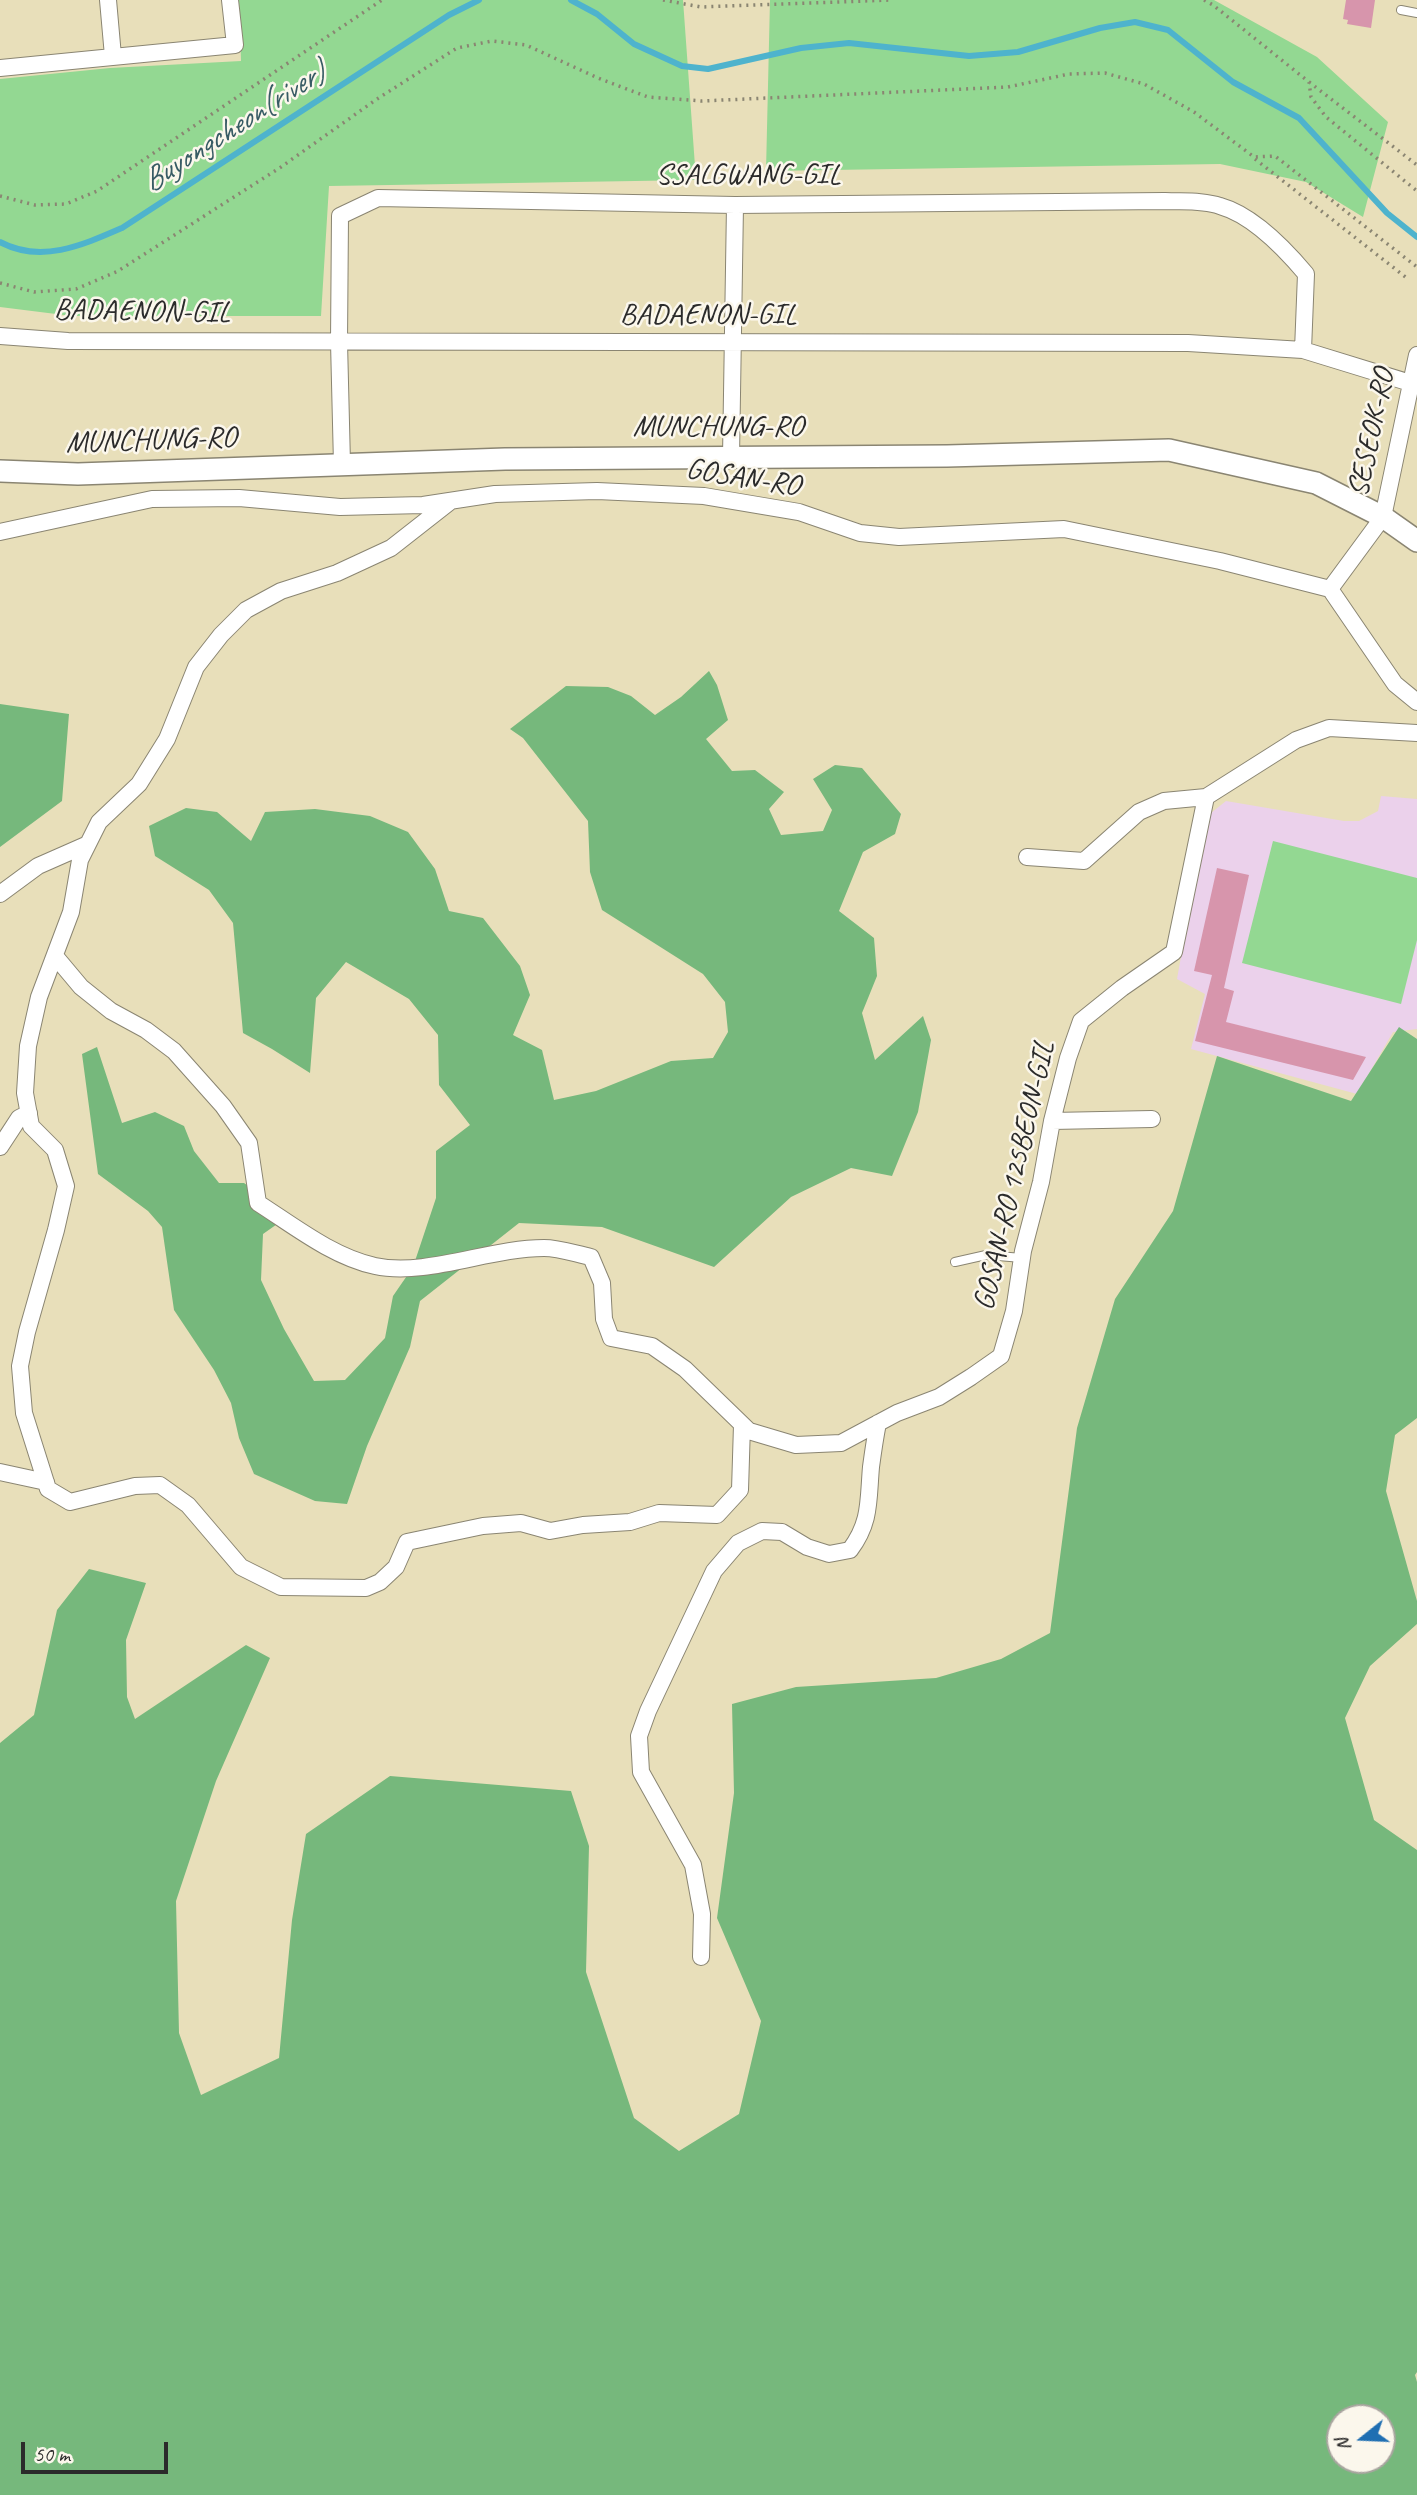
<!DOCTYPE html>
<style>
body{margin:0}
#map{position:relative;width:1417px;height:2495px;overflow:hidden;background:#e8dfba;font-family:Caveat,sans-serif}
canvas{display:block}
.north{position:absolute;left:1326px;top:2404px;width:70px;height:70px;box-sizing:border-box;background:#fbf7ec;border:2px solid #a8a59f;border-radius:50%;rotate:252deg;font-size:19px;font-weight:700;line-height:28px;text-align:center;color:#2b2b2b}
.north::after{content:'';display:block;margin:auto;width:24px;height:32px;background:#1f6fb2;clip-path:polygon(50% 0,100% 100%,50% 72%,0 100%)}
.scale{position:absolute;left:21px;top:2442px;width:147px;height:32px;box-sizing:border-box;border:4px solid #2b2b2b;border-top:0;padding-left:9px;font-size:21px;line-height:24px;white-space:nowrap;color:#2b2b2b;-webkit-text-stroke:5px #fbf7ec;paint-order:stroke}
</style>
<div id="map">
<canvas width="1417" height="2495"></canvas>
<div class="north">N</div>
<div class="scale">50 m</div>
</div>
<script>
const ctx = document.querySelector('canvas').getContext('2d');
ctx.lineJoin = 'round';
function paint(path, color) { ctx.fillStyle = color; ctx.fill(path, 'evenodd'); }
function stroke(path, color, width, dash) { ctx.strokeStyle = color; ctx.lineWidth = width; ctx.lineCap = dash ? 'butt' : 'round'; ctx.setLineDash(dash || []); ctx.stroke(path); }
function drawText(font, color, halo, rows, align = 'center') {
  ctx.font = font + ' Caveat,sans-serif'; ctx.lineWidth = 5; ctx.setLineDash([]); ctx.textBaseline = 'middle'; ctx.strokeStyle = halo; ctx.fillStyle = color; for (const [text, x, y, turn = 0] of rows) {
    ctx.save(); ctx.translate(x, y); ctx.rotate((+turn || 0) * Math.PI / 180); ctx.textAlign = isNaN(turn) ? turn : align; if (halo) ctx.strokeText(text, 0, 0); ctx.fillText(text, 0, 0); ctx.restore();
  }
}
const built = new Path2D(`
 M1381 796 1417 799V1029L1393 1032 1357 1094 1191 1049 1205 994 1177 979 1206 817 1226 801 1344 821H1359L1378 811Z`);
const green = new Path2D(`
 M239 0H683L696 180 329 186 321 316H72L0 307V79L110 68 241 61Z
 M770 0H1214L1317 57 1388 122 1363 217 1306 182 1220 164 766 171Z
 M1273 841 1417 878V940L1401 1004 1242 963Z`);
const forest = new Path2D(`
 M709 671 717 685 728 720 706 739 732 771 755 770 784 792 769 809 781 835 823 831 832 810 813 779 835 765 862 768 901 814 895 834 863 852 839 911 874 938 877 976 862 1013 875 1060 923 1016 931 1040 918 1112 892 1176 851 1168 791 1197 714 1267 602 1227 519 1223 420 1301 410 1347 367 1446 347 1504 315 1501 254 1474 239 1438 231 1403 214 1370 174 1310 162 1227 148 1211 98 1174 82 1054 97 1047 122 1123 155 1112 184 1126 194 1151 219 1183H244L290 1215 263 1234 261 1280 284 1329 314 1381 345 1380 385 1338 393 1296 413 1267 436 1198V1151L470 1125 439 1085 438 1035 409 999 346 962 316 998 310 1073 272 1049 243 1033 233 923 209 890 155 856 149 826 186 808 217 812 251 841 265 812 315 809 370 816 408 832 435 869 449 911 483 918 520 966 530 995 513 1035 542 1050 554 1100 596 1091 671 1061 713 1058 728 1032 725 1002 703 974 602 910 590 872 588 821 523 738 510 729 566 686 608 687 631 696 655 715 681 697Z
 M0 704 69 714 62 801 0 847Z
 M1399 1027 1417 1039V1418L1395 1435 1386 1491 1417 1601V1624L1370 1666 1345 1718 1374 1820 1417 1850V2372L1415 2375 1417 2382V2495H0V1743L34 1715 57 1610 89 1569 146 1583 126 1640 127 1697 135 1719 246 1645 270 1658 216 1781 176 1901 179 2033 201 2095 279 2058 292 1920 306 1834 390 1776 571 1791 589 1846 586 1972 634 2118 679 2151 739 2114 761 2021 717 1918 734 1793 732 1704 796 1687 936 1678 1001 1659 1050 1633 1077 1428 1115 1299 1173 1211 1217 1056 1351 1101ZM1340 2418H1382V2460H1340Z`);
const stream = new Path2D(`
 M571 0 597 14 634 44 682 66 708 69 801 48 849 43 969 56 1018 52 1100 28 1135 22 1168 30 1233 82 1299 118 1387 213 1417 237
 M0 242C41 264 83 245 122 228L449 15 479 0`);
const building = new Path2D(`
 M1346 0H1375L1371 28 1347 24 1348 20 1343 19Z
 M1217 868 1249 875 1224 988 1234 991 1226 1022 1366 1057 1353 1080 1195 1041 1212 975 1194 971Z`);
const path = new Path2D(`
 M663 0 701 7 891 0
 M1204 0 1213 5 1309 82 1311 97 1326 117 1417 191
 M1309 82 1417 165
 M1255 159 1408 279
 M0 196 35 205 66 204 97 191 382 0
 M0 283 34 292 76 289 118 271 281 167 377 99 457 48 492 41 526 45 598 78 648 97 702 101 1008 87 1069 74 1105 73 1144 84 1194 112 1254 157 1275 156 1417 267`);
const service = new Path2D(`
 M1401 10 1417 13
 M955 1262 986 1255 1022 1258`);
const minor = new Path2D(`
 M108 0 113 56
 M0 68 235 45 230 0
 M0 336 68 341 1188 343 1303 350 1417 385
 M731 457 735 205
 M342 464 339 342 340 216 378 198 735 205 1165 201C1182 202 1203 200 1220 206 1252 215 1285 249 1306 274L1303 350
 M451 501 391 548 337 573 281 591 246 610 221 635 196 667 167 739 139 784 99 822 80 860 71 912 39 997 28 1046 25 1093 31 1126 55 1150 66 1186 56 1230 27 1332 20 1366 24 1413 48 1489 70 1502 135 1486 160 1485 188 1505 241 1567 281 1587 366 1588 380 1582 396 1567 407 1542 483 1526 521 1523 550 1531 583 1525 630 1522 659 1513 717 1515 740 1490 742 1425
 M0 532 152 499 239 498 340 507 423 505 495 494 597 491 704 496 799 512 860 533 899 537 1064 529 1220 561 1330 589 1395 684 1417 702
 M1330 589 1383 517 1417 355
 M1027 857 1084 861 1139 812 1164 801 1206 797
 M0 894 38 866 88 844
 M55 956 81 987 111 1011 146 1030 174 1051 223 1106 249 1143 258 1203C294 1226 333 1257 375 1266 426 1277 490 1248 544 1248 559 1248 576 1254 591 1257L602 1283 604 1319 611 1338 652 1346 685 1369 749 1431 796 1445 841 1443 897 1413 939 1397 971 1377 1001 1356 1014 1311 1023 1251 1041 1182 1052 1121 1068 1058 1081 1021 1122 988 1174 952 1206 797 1296 740 1329 728 1417 733
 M1052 1121 1152 1119
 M0 1147 19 1118 29 1113
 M0 1472 46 1482
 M701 1957 702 1914 693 1865 641 1772 639 1736 648 1711 714 1571 738 1543 762 1531 782 1532 807 1547 829 1554 850 1550C871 1522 868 1501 871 1467 873 1452 875 1438 878 1423`);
const tertiary = new Path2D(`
 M0 471 78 474 505 459 947 456 1169 450 1316 483 1383 517 1417 541`);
const streetNames = [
 ["SSALGWANG-GIL",748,175],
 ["BADAENON-GIL",142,312,1],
 ["BADAENON-GIL",708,315],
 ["MUNCHUNG-RO",718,427],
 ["SESEOK-RO",1372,433,-78],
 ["MUNCHUNG-RO",151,441,-2],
 ["GOSAN-RO",743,478,9],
 ["GOSAN-RO 125BEON-GIL",1015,1176,-77]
];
const waterNames = [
 ["Buyongcheon(river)",234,128,-33]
];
paint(built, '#ebd1eb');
paint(green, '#93d892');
paint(forest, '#76b87c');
stroke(stream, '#4eb3cd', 6);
paint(building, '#d795ac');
stroke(service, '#8a8572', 10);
stroke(minor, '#8a8572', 18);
stroke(tertiary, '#8a8572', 24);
stroke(path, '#8a8572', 3.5, [2, 5]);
stroke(service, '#fff', 8);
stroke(minor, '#fff', 16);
stroke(tertiary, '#fff', 21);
drawText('30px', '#2b2b2b', '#fbf7ec', streetNames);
drawText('italic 32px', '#375b64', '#fbf7ec', waterNames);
</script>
